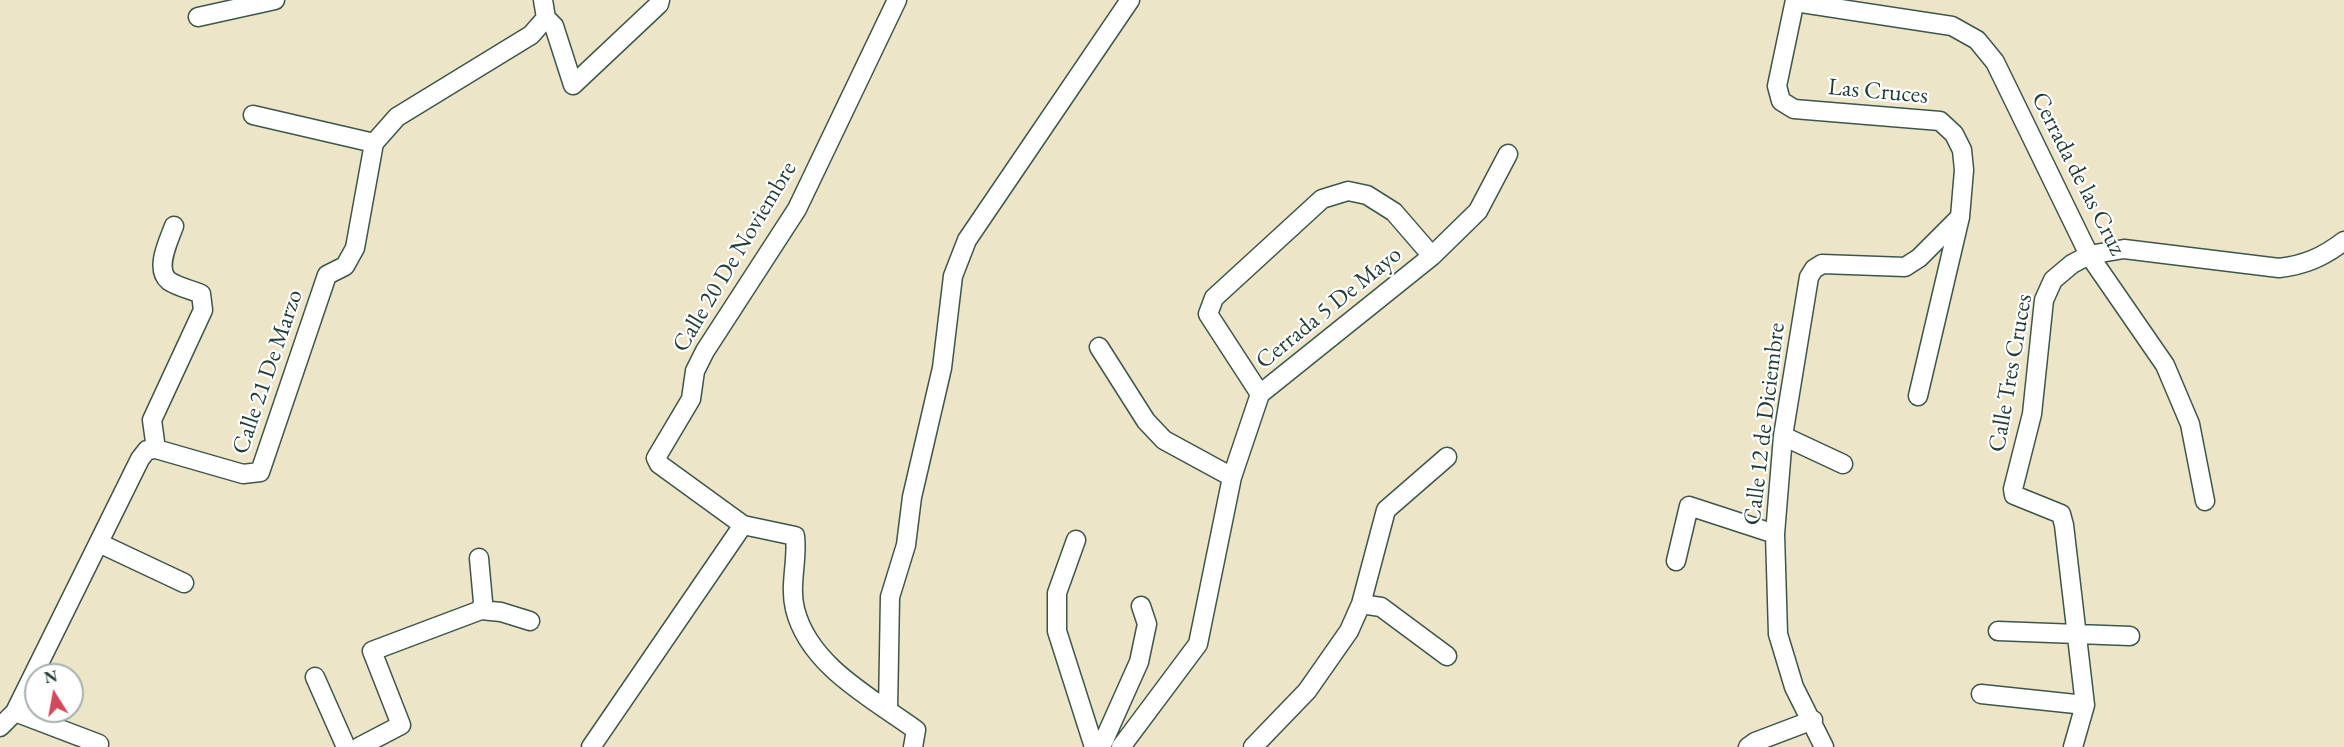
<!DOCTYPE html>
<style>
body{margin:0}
#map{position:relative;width:2344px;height:747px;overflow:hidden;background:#ece5c7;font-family:"EB Garamond",serif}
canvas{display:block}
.north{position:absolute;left:24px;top:663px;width:60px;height:60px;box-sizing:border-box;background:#fff;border:2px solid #a5b1ae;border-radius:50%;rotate:349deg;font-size:16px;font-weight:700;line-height:24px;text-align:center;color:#1f3d34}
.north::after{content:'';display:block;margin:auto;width:21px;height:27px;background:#d1495b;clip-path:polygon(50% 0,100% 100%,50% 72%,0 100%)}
</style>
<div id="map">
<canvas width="2344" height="747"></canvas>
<div class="north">N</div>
</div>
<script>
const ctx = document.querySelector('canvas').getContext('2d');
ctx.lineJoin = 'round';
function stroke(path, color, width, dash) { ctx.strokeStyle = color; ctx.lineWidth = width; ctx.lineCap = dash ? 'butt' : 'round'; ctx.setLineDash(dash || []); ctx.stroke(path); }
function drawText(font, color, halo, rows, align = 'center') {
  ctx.font = font + ' "EB Garamond",serif'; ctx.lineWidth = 4.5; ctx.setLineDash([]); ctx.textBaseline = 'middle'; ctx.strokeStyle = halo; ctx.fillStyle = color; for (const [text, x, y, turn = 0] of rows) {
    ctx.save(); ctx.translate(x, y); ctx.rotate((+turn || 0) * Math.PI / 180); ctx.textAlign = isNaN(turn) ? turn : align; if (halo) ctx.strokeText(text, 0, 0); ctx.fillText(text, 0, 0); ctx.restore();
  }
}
const street = new Path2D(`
 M897 0 797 209 705 351 695 371 691 399 656 458 659 464 743 525 795 536C798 560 789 585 795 609 809 666 872 698 916 730L913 747
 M1795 0 1777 86 1781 101 1794 109 1940 121 1954 134 1962 150 1964 170 1960 217 1918 396
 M1795 2 1952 26 1977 40 1995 62 2089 255 2165 365 2190 424 2205 501
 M198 17 275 0
 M546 18 554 26 573 85 659 4 660 0
 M253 115 374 143
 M1099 347 1146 421 1164 440 1232 477
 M1260 394 1208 314 1214 298 1322 199 1348 191 1367 195 1394 212 1432 256
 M1783 436 1843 464
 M156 449 152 420 203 310 201 294C192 290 178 287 169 281 154 269 169 240 174 226
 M1076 540 1057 593V631L1094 747
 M99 543 184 583
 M1676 561 1689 506 1775 534
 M1361 604 1381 607 1447 656
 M481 610 501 612 530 621
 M1998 631 2130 636
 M315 677 346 747
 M1981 694 2085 705
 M888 710 890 597 906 545 912 497 942 368 953 276 967 240 1130 0
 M15 712 99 744
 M0 727 15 712 140 459 147 450 156 449 243 474 260 472 327 275 345 266 355 248 374 143 397 117 531 35 546 18 543 0
 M359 747 401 725 372 651 481 610 483 602 479 558
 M591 747 743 525
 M1101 747 1139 662 1147 624 1141 606
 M1121 747 1198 644 1232 477 1260 394 1432 256 1478 211 1508 154
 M1253 747 1307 691 1349 631 1361 604 1386 510 1447 457
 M1748 747 1755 742 1813 720
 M1824 747 1794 687 1778 634 1775 534 1783 436 1809 277 1814 269 1822 264 1905 267 1919 258 1960 217
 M2073 747 2085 705 2064 525 2061 514 2014 495 2013 489 2032 414 2044 300 2053 280 2072 264 2089 255 2124 249 2279 268C2305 265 2323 257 2344 241`);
const streetNames = [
 ["Las Cruces",1878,92,5],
 ["Cerrada de las Cruz",2078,174,63],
 ["Calle 20 De Noviembre",735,257,-59],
 ["Cerrada 5 De Mayo",1329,308,-39],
 ["Calle 21 De Marzo",268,372,-71],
 ["Calle Tres Cruces",2011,373,-80],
 ["Calle 12 de Diciembre",1765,424,-83]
];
stroke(street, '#3e564a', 21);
stroke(street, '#fff', 18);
drawText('24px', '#1f3d34', '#fff', streetNames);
</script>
